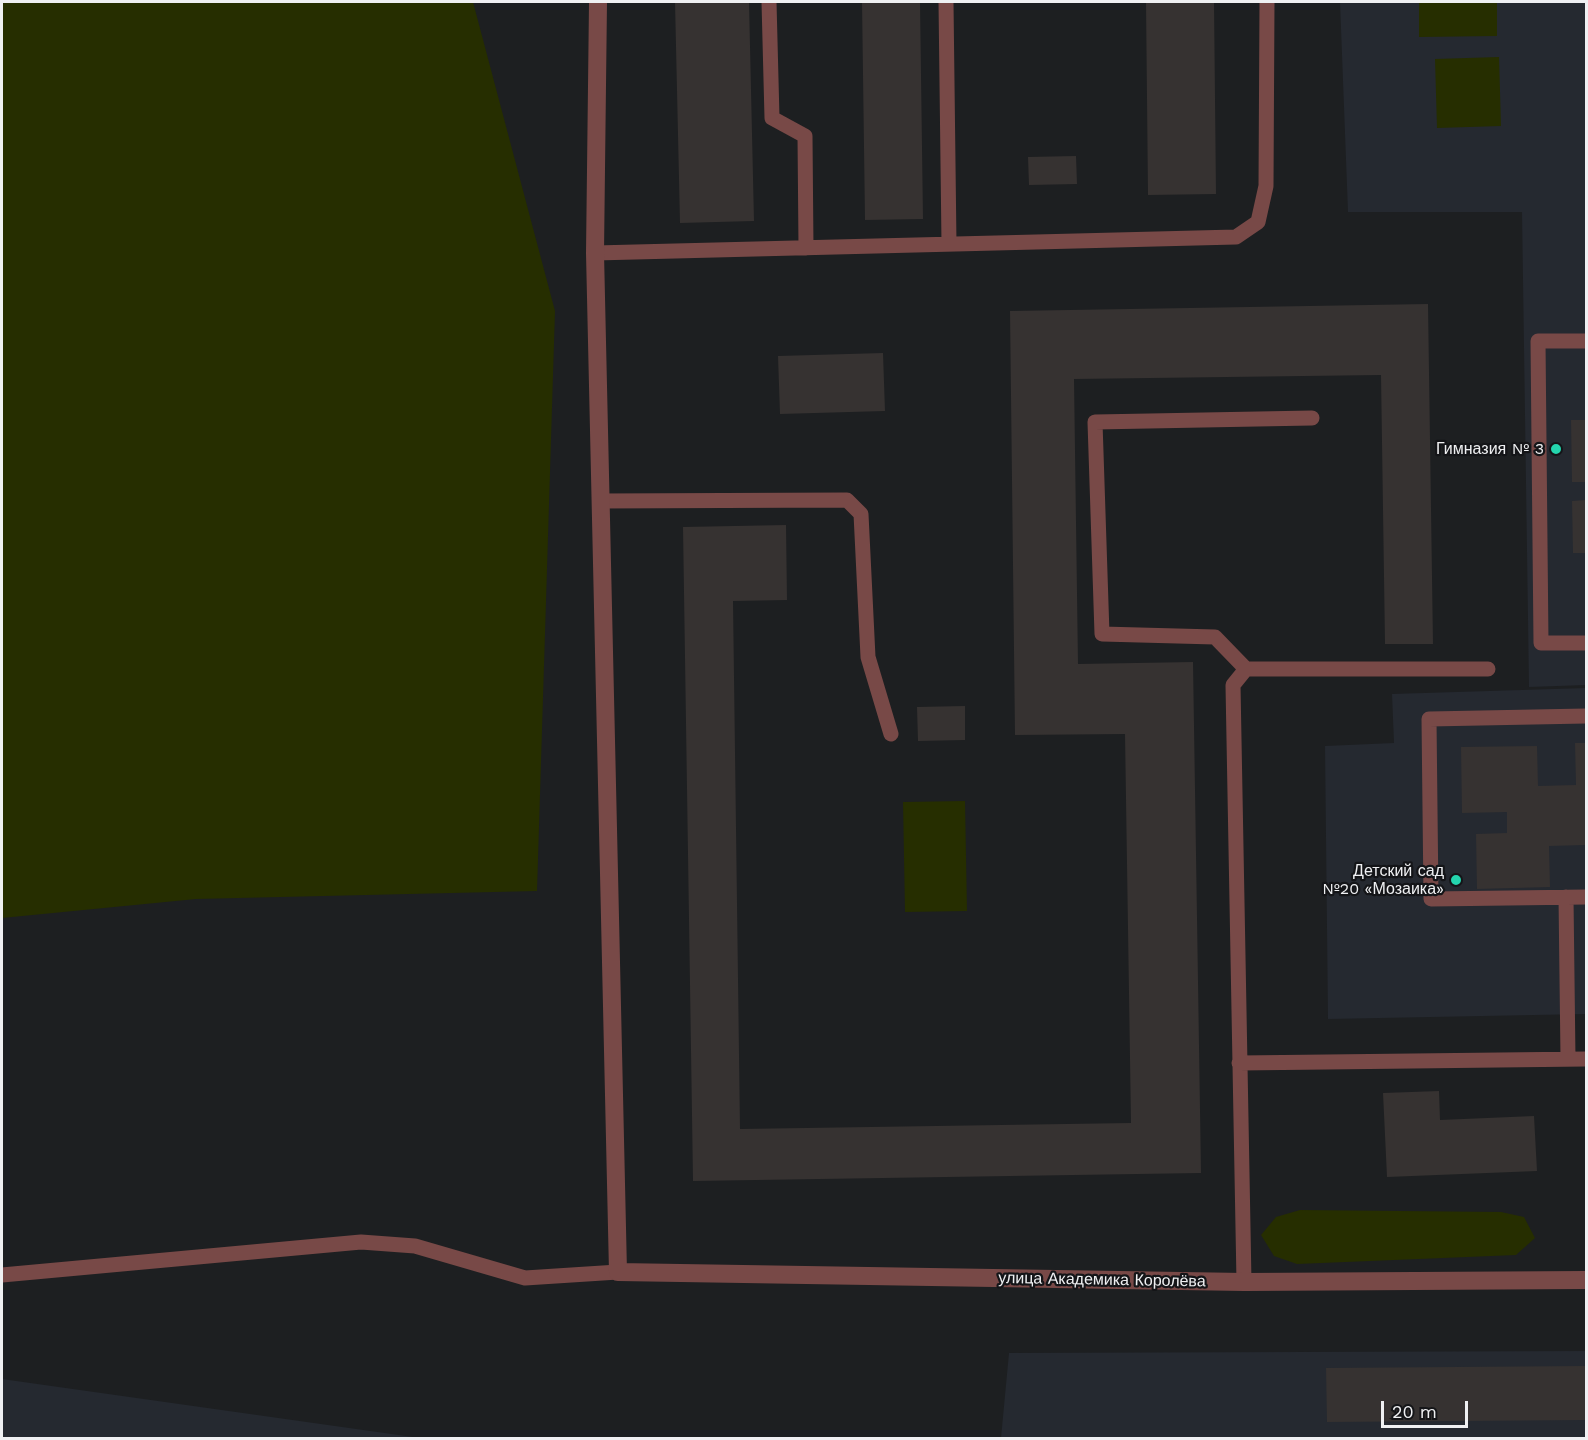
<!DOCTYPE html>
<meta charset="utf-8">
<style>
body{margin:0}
#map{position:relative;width:1588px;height:1440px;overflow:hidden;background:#1d1f21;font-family:"Work Sans",sans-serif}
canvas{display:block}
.frame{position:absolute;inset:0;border:3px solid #eff0f2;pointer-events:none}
.scale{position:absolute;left:1381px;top:1401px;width:87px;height:27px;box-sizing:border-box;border:3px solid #eff0f2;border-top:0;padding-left:8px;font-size:18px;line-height:21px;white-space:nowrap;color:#eff0f2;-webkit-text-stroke:4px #141518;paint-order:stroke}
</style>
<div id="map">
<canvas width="1588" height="1440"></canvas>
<div class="frame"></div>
<div class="scale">20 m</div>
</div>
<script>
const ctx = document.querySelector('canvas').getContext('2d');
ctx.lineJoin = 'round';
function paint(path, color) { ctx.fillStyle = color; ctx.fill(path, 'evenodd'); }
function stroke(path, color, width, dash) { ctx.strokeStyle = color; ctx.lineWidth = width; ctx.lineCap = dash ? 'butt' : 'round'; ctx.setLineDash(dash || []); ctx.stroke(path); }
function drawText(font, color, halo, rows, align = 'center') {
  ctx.font = font + ' "Work Sans",sans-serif'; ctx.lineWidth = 4.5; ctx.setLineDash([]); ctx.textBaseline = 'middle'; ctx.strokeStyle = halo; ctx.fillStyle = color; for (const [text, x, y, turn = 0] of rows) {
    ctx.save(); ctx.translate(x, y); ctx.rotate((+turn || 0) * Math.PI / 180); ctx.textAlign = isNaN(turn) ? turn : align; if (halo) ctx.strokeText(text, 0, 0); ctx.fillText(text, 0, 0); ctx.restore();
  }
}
const built = new Path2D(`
 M1340 2H1586V685L1529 687 1522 212H1348Z
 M1586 688V1014L1328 1019 1325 746 1394 743 1392 694Z
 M1586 1351V1438H1001L1009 1353Z
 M2 1379 420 1438H2Z`);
const green = new Path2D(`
 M2 2H473L555 311 537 891 196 899 2 918Z
 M1419 2H1497V36L1419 37Z
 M1499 57 1501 126 1437 128 1435 59Z
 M965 801 967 911 905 912 903 802Z
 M1300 1210 1501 1212 1524 1217 1535 1238 1516 1255 1297 1264 1274 1256 1261 1235 1276 1217Z`);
const building = new Path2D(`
 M675 2H749L754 221 680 223Z
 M862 2H920L923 219 865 220Z
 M1146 2H1214L1216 194 1148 195Z
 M1076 156 1077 184 1029 185 1028 157Z
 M1428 304 1433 644H1385L1381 375 1074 379 1078 664 1193 662 1201 1173 693 1181 683 527 786 525 787 600 733 601 740 1129 1131 1123 1125 734 1015 735 1010 311Z
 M883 353 885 411 780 414 778 356Z
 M1571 420H1586V482H1572Z
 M1586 500V553H1573L1572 501Z
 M965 706V740L918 741 917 707Z
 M1575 743H1586V845L1549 846 1550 887 1477 889 1476 834 1507 833V812L1462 813 1461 747 1537 746 1538 786 1576 785Z
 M1439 1091 1440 1120 1534 1116 1537 1171 1387 1177 1383 1093Z
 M1586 1366V1420L1327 1422 1326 1368Z`);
const lane = new Path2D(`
 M769 2 772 118 805 136 806 248
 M946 2 949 244
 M595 253 1236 237 1258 222 1266 186 1267 2
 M1586 341H1538L1541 643H1586
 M601 501 847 500 861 514 868 657 891 734
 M1246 669 1215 637 1102 634 1095 422 1312 418
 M1586 716 1429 719 1431 899 1586 897
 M1566 897 1568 1059
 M1239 1063 1586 1059
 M2 1275 361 1242 415 1246 525 1278 618 1272
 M1244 1282 1233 685 1246 669H1488`);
const street = new Path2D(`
 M598 2 595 253 618 1272 1244 1282 1586 1280`);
const markers = [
 [1556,449,6,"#24d5ae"],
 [1456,880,6,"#24d5ae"]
];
const poiNames = [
 ["Гимназия № 3",1544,449],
 ["Детский сад",1444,871],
 ["№20 «Мозаика»",1444,889]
];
const streetNames = [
 ["улица Академика Королёва",1102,1280,1]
];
paint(built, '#252930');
paint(green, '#262e00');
paint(building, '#363231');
stroke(lane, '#784947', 15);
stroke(street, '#784947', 18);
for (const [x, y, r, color] of markers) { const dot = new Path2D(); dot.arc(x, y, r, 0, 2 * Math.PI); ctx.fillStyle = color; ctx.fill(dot); stroke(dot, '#141518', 2); }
drawText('16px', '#eff0f2', '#141518', poiNames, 'right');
drawText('16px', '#eff0f2', '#141518', streetNames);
</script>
